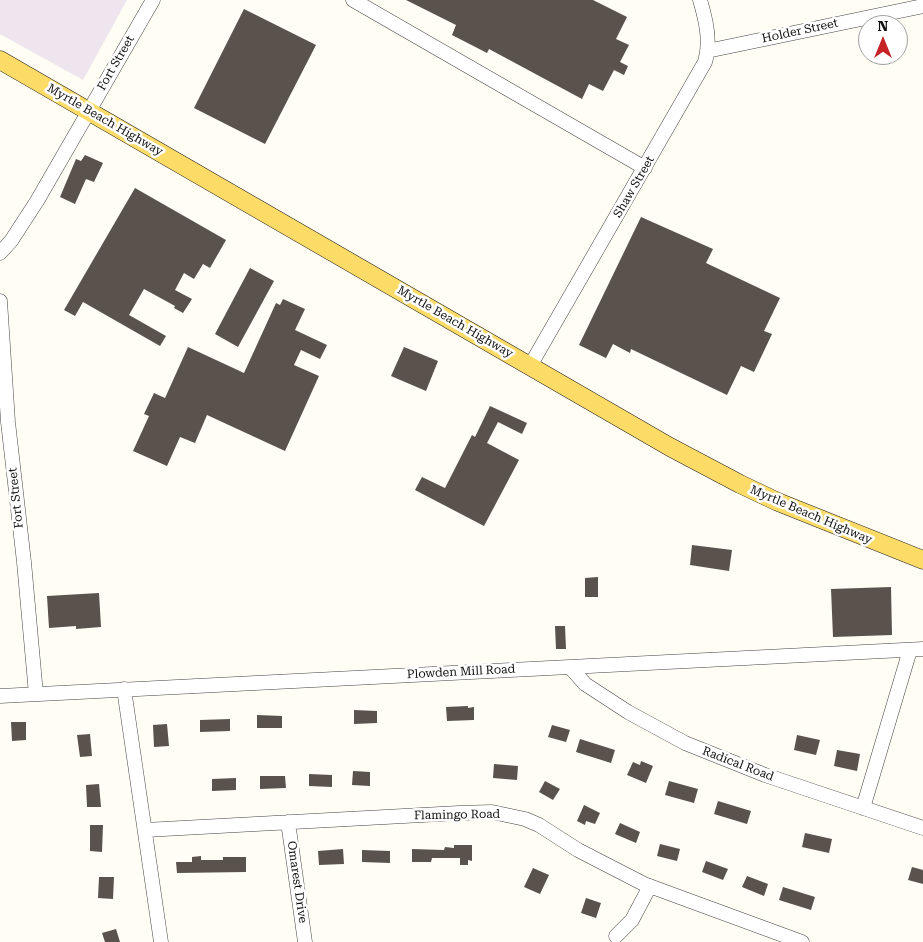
<!DOCTYPE html>
<style>
body{margin:0}
#map{position:relative;width:923px;height:942px;overflow:hidden;background:#fffdf4;font-family:"Roboto Serif",serif}
canvas{display:block}
.north{position:absolute;left:858px;top:15px;width:50px;height:50px;box-sizing:border-box;background:#fff;border:1px solid #9f9f9f;border-radius:50%;rotate:0deg;font-size:14px;font-weight:700;line-height:20px;text-align:center;color:#101010}
.north::after{content:'';display:block;margin:auto;width:18px;height:22px;background:#c62327;clip-path:polygon(50% 0,100% 100%,50% 72%,0 100%)}
</style>
<div id="map">
<canvas width="923" height="942"></canvas>
<div class="north">N</div>
</div>
<script>
const ctx = document.querySelector('canvas').getContext('2d');
ctx.lineJoin = 'round';
function paint(path, color) { ctx.fillStyle = color; ctx.fill(path, 'evenodd'); }
function stroke(path, color, width, dash) { ctx.strokeStyle = color; ctx.lineWidth = width; ctx.lineCap = dash ? 'butt' : 'round'; ctx.setLineDash(dash || []); ctx.stroke(path); }
function drawText(font, color, halo, rows, align = 'center') {
  ctx.font = font + ' "Roboto Serif",serif'; ctx.lineWidth = 5; ctx.setLineDash([]); ctx.textBaseline = 'middle'; ctx.strokeStyle = halo; ctx.fillStyle = color; for (const [text, x, y, turn = 0] of rows) {
    ctx.save(); ctx.translate(x, y); ctx.rotate((+turn || 0) * Math.PI / 180); ctx.textAlign = isNaN(turn) ? turn : align; if (halo) ctx.strokeText(text, 0, 0); ctx.fillText(text, 0, 0); ctx.restore();
  }
}
const industrial = new Path2D(`
 M0 0H127L83 80 0 34Z`);
const building = new Path2D(`
 M406 0H593L627 17 616 39 629 45 620 62 628 66 624 75 614 70 603 91 589 84 582 99 489 49 487 53 452 35 456 25Z
 M244 9 316 45 265 144 194 108Z
 M85 155 103 163 94 182 86 179 75 204 60 197 76 159 81 161Z
 M135 188 226 240 210 268 203 264 194 279 184 273 175 290 192 299 183 313 174 308 175 306 144 289 129 315 166 336 160 346 83 302 75 316 64 310Z
 M641 217 713 249 706 263 780 298 764 331 772 334 754 372 741 366 727 395 631 349 630 353 613 344 606 358 579 345Z
 M250 268 274 281 238 347 215 334Z
 M283 299 305 309 295 330 327 345 320 359 301 350 294 365 319 376 285 451 207 415 195 443 180 437 167 466 133 451 149 416 144 414 154 393 165 398 188 347 244 373 276 303 280 305Z
 M404 347 438 361 426 391 391 376Z
 M490 406 527 423 522 434 498 422 487 443 519 460 484 526 415 490 422 477 445 488 472 435 475 437Z
 M692 545 732 550 729 571 690 565Z
 M598 577V597H585V578Z
 M891 587 892 635 833 637 831 589Z
 M99 593 101 627 76 629V626L49 628 47 596Z
 M555 626H565L566 649H556Z
 M468 706V708L474 707V720L447 721 446 707Z
 M354 710 377 711V723L354 724Z
 M257 715 282 716V728H257Z
 M230 719V731L200 732V720Z
 M11 722H26V740L12 741Z
 M167 724 169 746 154 747 153 725Z
 M552 725 570 730 566 742 548 737Z
 M90 734 92 756 80 757 77 735Z
 M797 735 820 740 816 755 794 750Z
 M580 739 615 750 611 763 576 752Z
 M837 750 860 754 857 771 834 766Z
 M641 761 653 766 646 783 627 775 633 762 640 765Z
 M494 764 518 766 517 780 493 778Z
 M353 771 370 772V786L352 785Z
 M309 774 332 775V787L309 786Z
 M260 776H285L286 788 260 789Z
 M236 778V790L212 791V779Z
 M545 781 560 789 553 800 539 792Z
 M669 781 698 789 694 803 665 795Z
 M99 784 101 807H87L86 785Z
 M718 801 751 811 747 824 714 814Z
 M584 805 600 813 595 824 586 821 585 825 577 821Z
 M620 823 640 832 636 843 615 834Z
 M90 825H103L102 852 90 851Z
 M805 833 832 839 829 853 802 847Z
 M660 844 680 849 677 861 657 856Z
 M454 845H472V861L468 860V865H460V858H432L431 862H412V849L444 850 445 847 454 848Z
 M343 849 344 864 319 865 318 851Z
 M362 850 390 851V863L362 862Z
 M201 856V860H223V857H246V872L177 873 176 862H192V857Z
 M706 861 728 869 723 880 702 872Z
 M912 867 923 870V884L908 880Z
 M533 868 549 875 540 894 524 887Z
 M747 876 768 884 764 896 742 887Z
 M99 877H114L113 899 98 898Z
 M783 887 815 897 811 910 779 900Z
 M586 898 601 903 596 918 581 913Z
 M116 929 120 942H105L102 933Z`);
const minor = new Path2D(`
 M353 0 645 168
 M707 51 923 6
 M0 253 11 241 37 201 153 0
 M0 301 8 422 24 562 36 694
 M530 366 705 62C711 42 706 20 700 0
 M570 667 585 684 628 712 685 743 765 775 923 828
 M124 689 161 942
 M0 696 923 649
 M863 808 910 650
 M288 822 305 942
 M145 830 459 813 492 812 525 819 539 825 578 850 644 884 802 942
 M616 936 632 920 650 886`);
const major = new Path2D(`
 M0 60 670 447 740 484 778 502 923 560`);
const streetNames = [
 ["Holder Street",800,31,-12],
 ["Fort Street",116,63,-60],
 ["Myrtle Beach Highway",105,120,30],
 ["Shaw Street",634,187,-60],
 ["Myrtle Beach Highway",455,322,30],
 ["Fort Street",16,498,-96],
 ["Myrtle Beach Highway",811,515,23],
 ["Plowden Mill Road",461,672,-3],
 ["Radical Road",738,764,21],
 ["Flamingo Road",457,815,-1],
 ["Omarest Drive",297,882,82]
];
paint(industrial, '#eee5ef');
paint(building, '#5a524c');
stroke(minor, '#434343', 15);
stroke(major, '#212121', 19);
stroke(minor, '#fff', 14);
stroke(major, '#fcdb67', 18);
drawText('12px', '#101010', '#fff', streetNames);
</script>
